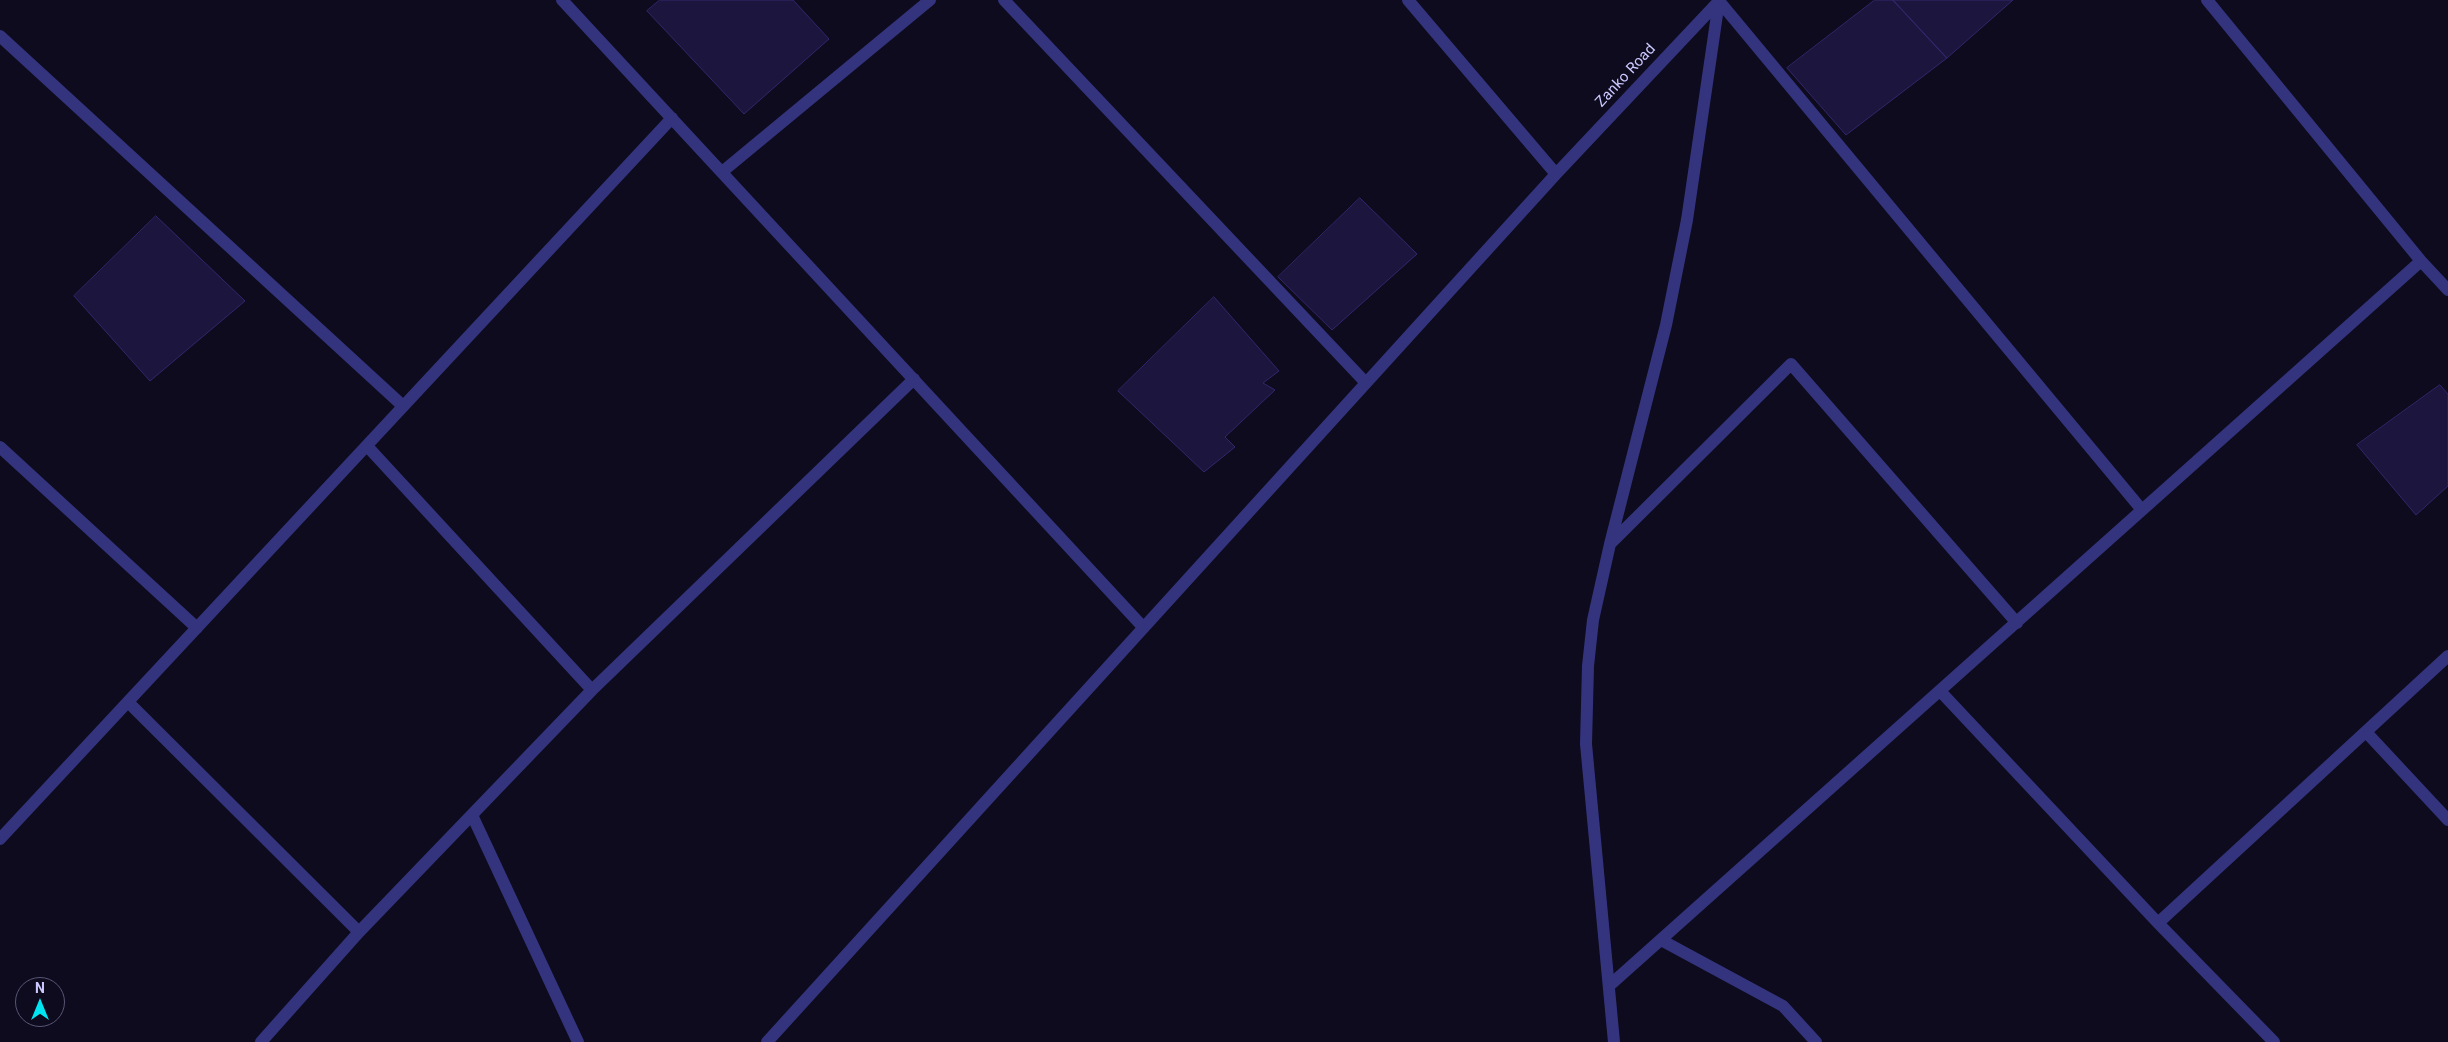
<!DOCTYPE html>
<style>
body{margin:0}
#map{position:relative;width:2448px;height:1042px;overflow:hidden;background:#0d0b1d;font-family:Roboto,sans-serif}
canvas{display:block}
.north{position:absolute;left:15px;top:977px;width:50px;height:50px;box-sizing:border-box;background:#0d0b1d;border:1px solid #595677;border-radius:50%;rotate:0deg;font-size:14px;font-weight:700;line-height:20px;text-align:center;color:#cbc7ff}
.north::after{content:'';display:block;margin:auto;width:18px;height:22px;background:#00e5f2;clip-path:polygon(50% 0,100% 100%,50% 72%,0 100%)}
</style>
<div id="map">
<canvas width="2448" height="1042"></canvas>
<div class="north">N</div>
</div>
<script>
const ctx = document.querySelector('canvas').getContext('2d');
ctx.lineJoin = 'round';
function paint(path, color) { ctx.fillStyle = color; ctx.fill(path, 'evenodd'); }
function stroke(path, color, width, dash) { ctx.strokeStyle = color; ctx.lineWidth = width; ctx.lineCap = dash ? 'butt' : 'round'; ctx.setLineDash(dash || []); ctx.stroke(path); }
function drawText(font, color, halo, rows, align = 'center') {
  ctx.font = font + ' Roboto,sans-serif'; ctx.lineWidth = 4; ctx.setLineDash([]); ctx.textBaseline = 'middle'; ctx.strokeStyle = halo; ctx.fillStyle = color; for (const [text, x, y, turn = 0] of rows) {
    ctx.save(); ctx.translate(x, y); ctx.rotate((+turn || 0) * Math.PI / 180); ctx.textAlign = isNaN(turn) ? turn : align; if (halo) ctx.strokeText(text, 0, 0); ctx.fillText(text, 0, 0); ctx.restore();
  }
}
const building = new Path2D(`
 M660 0H793L829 39 744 114 647 11Z
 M1875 0H1893L1947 58 1846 135 1787 68Z
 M1893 0H2013L1947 58Z
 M1360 198 1417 254 1332 330 1278 277Z
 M156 216 245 301 150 381 74 296Z
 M1214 297 1279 371 1263 383 1275 390 1225 437 1235 447 1204 472 1118 391Z
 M2440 385 2448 394V486L2416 515 2357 445Z`);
const minor = new Path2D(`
 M562 0 1143 627
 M1004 0 1366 383
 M1408 0 1556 174
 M2207 0 2421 261 2448 290
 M1719 1 2142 510
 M0 36 403 406
 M722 172 930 0
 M367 446 592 690
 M0 447 197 628
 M1610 544 1791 364 2017 623
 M1940 691 2158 923 2274 1042
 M128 702 359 932
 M2366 732 2448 820
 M472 815 578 1042
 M0 839 672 118
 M2158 923 2448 656
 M1661 940 1783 1006 1816 1042
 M1610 985 2421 261
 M261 1042 359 932 592 690 914 379
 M767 1042 1556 174 1720 0
 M1614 1042 1586 744 1588 666 1593 620 1610 544 1666 325 1687 220 1719 1`);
const streetNames = [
 ["Zanko Road",1626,76,-47]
];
paint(building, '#1c163f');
stroke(building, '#32276c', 1);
stroke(minor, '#34347e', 12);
drawText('15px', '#cbc7ff', '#0d0b1d', streetNames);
</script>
